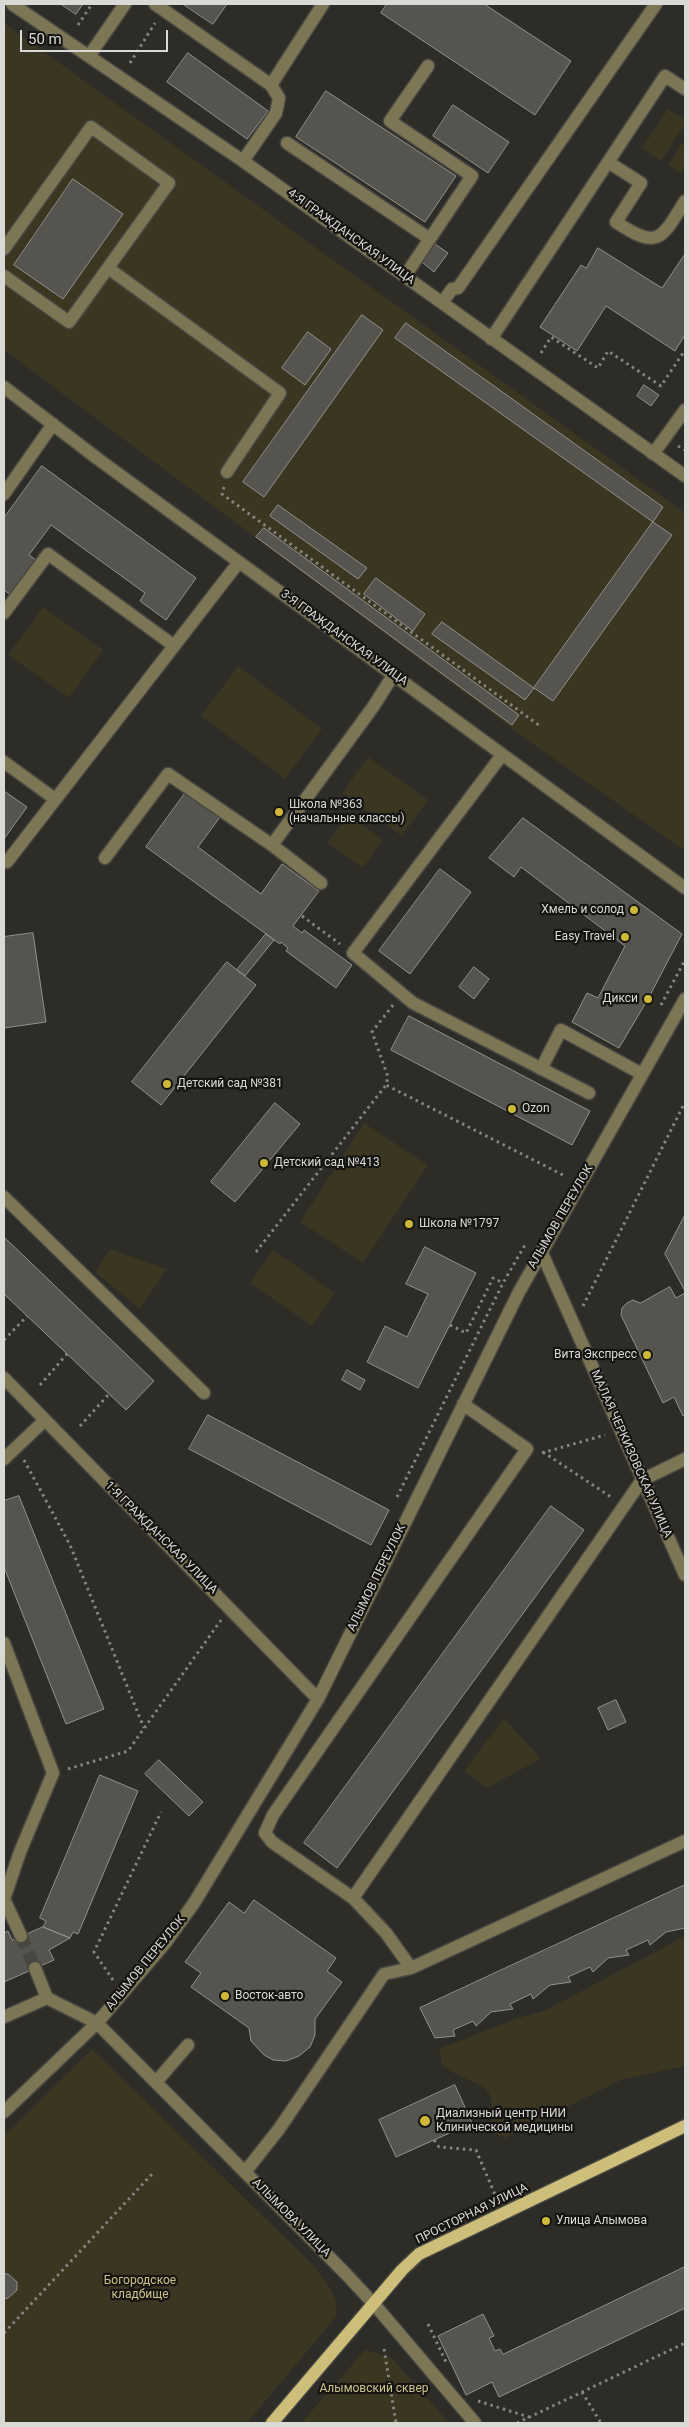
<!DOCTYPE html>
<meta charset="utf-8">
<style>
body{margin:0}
#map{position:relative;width:689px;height:2427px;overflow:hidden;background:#2d2c27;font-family:Roboto,sans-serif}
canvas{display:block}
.frame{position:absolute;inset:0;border:5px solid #d9d9d6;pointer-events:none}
.scale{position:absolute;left:20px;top:30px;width:148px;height:22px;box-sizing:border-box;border:2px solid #d9d9d6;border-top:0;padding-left:6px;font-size:15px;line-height:18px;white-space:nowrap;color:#d9d9d6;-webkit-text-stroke:4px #151412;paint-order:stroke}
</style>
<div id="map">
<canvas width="689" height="2427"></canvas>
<div class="frame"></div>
<div class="scale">50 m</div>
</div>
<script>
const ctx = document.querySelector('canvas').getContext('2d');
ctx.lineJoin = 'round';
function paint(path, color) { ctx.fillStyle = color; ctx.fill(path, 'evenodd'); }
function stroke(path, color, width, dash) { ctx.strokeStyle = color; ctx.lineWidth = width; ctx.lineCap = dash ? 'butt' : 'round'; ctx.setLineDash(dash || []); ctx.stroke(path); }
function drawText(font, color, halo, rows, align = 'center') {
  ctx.font = font + ' Roboto,sans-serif'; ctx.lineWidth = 4.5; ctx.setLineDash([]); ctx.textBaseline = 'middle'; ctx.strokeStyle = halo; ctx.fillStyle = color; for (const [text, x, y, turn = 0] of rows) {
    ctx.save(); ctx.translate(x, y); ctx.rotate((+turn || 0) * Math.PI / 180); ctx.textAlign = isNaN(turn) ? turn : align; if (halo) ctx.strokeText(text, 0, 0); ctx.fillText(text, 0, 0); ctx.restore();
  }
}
const green = new Path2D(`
 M4 23 685 513V851L537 747 4 350Z
 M668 109 685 120V124L661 161 642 148Z
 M685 139V167L680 173 668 165Z
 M43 607 103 650 69 698 8 655Z
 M238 666 322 729 285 779 201 716Z
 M368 757 428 800 402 836 342 793Z
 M348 815 383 840 363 868 327 843Z
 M364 1123 428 1165 363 1263 300 1222Z
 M110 1249 167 1269 140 1309 95 1272Z
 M273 1250 335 1293 312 1326 250 1283Z
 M504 1718 541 1759 486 1788 464 1771Z
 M685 1936V2066L621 2080 505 2138 490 2132C498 2073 479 2093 442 2065L439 2049 515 2019 546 2010Z
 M92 2049 312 2264C325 2281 340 2294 336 2317L247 2423H4V2136Z
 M365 2350 392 2358 449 2423H301Z`);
const building = new Path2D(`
 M61 4H83L76 14Z
 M183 4H227L213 24Z
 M387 4H484L571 61 535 115 381 13Z
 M188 53 268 111 247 139 167 82Z
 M326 91 456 176 425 222 296 137Z
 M453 105 509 142 488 173 433 136Z
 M73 179 123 214 63 299 14 265Z
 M435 244 448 253 434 272 422 262Z
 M598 248 662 288 685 254V335L675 351 606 306 577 351 540 327 581 265 586 268Z
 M362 315 383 330 264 497 243 482Z
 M406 323 663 507 653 522 395 338Z
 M308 332 331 349 305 385 282 368Z
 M644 385 659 395 651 406 637 396Z
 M42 466 196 578 166 620 140 601 145 593 51 525 29 555 36 560 11 595 4 590V518Z
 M278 505 367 568 358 579 270 516Z
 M653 522 672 535 553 701 534 688Z
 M264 528 519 715 512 725 256 537Z
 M376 578 425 614 413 631 364 594Z
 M442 622 534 688 525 700 432 634Z
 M4 791 27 807 4 839Z
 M186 792 220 817 198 847 261 894 282 864 319 891 293 926 302 933 304 930 352 965 336 988 286 951 288 948 281 942 280 944 146 847Z
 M523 818 682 934 648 999 619 1048 572 1022 587 993 598 998 625 946 521 867 514 877 489 858Z
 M440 869 471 892 410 974 379 951Z
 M33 933 46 1022 4 1028V937Z
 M266 934 274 940 245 976 237 970Z
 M227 962 256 985 161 1105 132 1082Z
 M474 967 489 979 474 999 459 987Z
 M409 1016 590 1111 572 1145 391 1050Z
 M275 1103 300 1124 235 1202 211 1182Z
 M685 1215V1291L665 1254Z
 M4 1237 154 1381 126 1410 4 1294Z
 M425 1247 476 1273 418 1388 367 1362 385 1326 407 1337 428 1294 406 1284Z
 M670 1287 676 1298 685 1293V1415L683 1416 674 1397 663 1403 621 1315 622 1308 627 1303 633 1300 640 1303Z
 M347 1370 365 1380 360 1390 342 1380Z
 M208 1415 389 1510 371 1545 189 1449Z
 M19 1496 104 1709 66 1724 4 1567V1501Z
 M551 1506 584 1530 337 1868 304 1843Z
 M616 1700 626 1722 608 1730 598 1708Z
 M159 1760 203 1802 189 1816 145 1774Z
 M100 1775 138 1791 78 1934 73 1932 70 1938 43 1927 46 1921 40 1918Z
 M685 1885V1928L666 1932 650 1945 648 1940 626 1950 629 1955 608 1958 593 1972 590 1967 568 1977 571 1982 550 1985 533 1999 531 1994 510 2004 513 2009 491 2012 476 2026 473 2021 453 2030 455 2036 435 2038 420 2008Z
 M254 1900 336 1958 327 1971 342 1982 315 2019V2035L310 2047 299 2056 286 2061 273 2060 264 2055 251 2041 249 2028 191 1987 201 1973 185 1962 229 1902 244 1913Z
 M43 1927 70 1938 49 1950 54 1960 4 1982V1933L8 1931 12 1940Z
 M455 2085 472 2123 396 2157 379 2120Z
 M685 2267V2308L499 2397 492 2382 466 2395 438 2336 483 2314 494 2336 489 2338 495 2351 500 2349 503 2354Z
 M5 2274H8L17 2282V2290L8 2298 4 2299Z`);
const minorTunnel = new Path2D(`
 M21 1936 35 1968`);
const path = new Path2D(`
 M78 25 92 4
 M130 63 155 23
 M541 353 551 337 598 368 608 351 661 386 685 350
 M678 446 685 450
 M224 487 222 494 540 726
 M302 916 340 944
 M393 1005 372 1032 388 1077 386 1085 565 1176
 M661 1005 685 960
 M256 1252 386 1085
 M583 1306 685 1102
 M450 1325 466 1333 493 1278 503 1283
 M4 1340 27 1316
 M40 1385 67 1354
 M80 1426 109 1394
 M543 1452 611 1497
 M542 1453 605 1435
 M24 1460 70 1545 144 1728
 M397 1497 503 1283 525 1245
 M68 1769 128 1751 221 1620
 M113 1980 94 1952 161 1812
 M434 2140 439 2147 476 2150 496 2197
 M428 2324 446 2362
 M4 2333 153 2173
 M384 2349 396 2423
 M582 2392 601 2423
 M478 2401 529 2417
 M517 2423 685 2343`);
const minor = new Path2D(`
 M12 4 243 161 685 476
 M155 4 271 85 279 98 276 113 243 161
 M89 56 125 4
 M271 85 323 4
 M287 143 430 239
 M608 162 641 183 616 222C658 250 661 240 685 201
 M4 249 91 127 169 183 69 322 4 276
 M108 268 280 393 227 472
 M405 276 472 176 390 121 428 66
 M442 303 452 289 458 288 656 4
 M491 339 665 76 685 89
 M4 387 98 459 685 888
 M653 454 685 410
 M4 494 53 424
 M4 613 48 554 173 645
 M502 755 353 953 413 1003 589 1093
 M4 762 55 799
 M105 858 168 774 272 845
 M7 862 239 562
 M321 883 272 845 373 707 394 674
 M541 1069 561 1030 642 1074
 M4 1197 204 1393
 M541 1251 685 1575
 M4 1378 318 1699
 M4 1459 45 1420
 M4 1643 53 1773 20 1852 4 1899
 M353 1898 642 1480 685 1459
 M4 1899 21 1936
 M35 1968 47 1998
 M411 1968 386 1933 353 1898 272 1842 265 1833 273 1815 527 1449 463 1404
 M4 2017 47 1998 97 2023 345 2273 374 2304 475 2423
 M156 2082 188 2045
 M4 2112 97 2023 166 1942 194 1903 318 1699 519 1292 685 999
 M245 2172 279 2129 384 1974 411 1968 685 1841`);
const major = new Path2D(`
 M272 2423 402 2270 419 2254 685 2126`);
const markers = [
 [279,812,5,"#cfb837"],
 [634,910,5,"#cfb837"],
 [625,937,5,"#cfb837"],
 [648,999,5,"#cfb837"],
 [167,1084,5,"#cfb837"],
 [512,1109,5,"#cfb837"],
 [264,1163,5,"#cfb837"],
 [409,1224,5,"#cfb837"],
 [647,1355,5,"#cfb837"],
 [225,1996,5,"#cfb837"],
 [425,2121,6,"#cfb837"],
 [546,2221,5,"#cfb837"]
];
const streetNames = [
 ["4-Я ГРАЖДАНСКАЯ УЛИЦА",351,237,36],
 ["3-Я ГРАЖДАНСКАЯ УЛИЦА",344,638,36],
 ["АЛЫМОВ ПЕРЕУЛОК",561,1217,-60],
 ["МАЛАЯ ЧЕРКИЗОВСКАЯ УЛИЦА",631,1454,66],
 ["1-Я ГРАЖДАНСКАЯ УЛИЦА",161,1538,45],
 ["АЛЫМОВ ПЕРЕУЛОК",377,1578,-64],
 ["АЛЫМОВ ПЕРЕУЛОК",146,1963,-51],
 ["ПРОСТОРНАЯ УЛИЦА",472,2214,-26],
 ["АЛЫМОВА УЛИЦА",291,2218,45]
];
const poiNames = [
 ["Школа №363",289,805],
 ["(начальные классы)",289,819],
 ["Хмель и солод",624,910,"right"],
 ["Easy Travel",615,937,"right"],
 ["Дикси",638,999,"right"],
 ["Детский сад №381",177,1084],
 ["Ozon",522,1109],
 ["Детский сад №413",274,1163],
 ["Школа №1797",419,1224],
 ["Вита Экспресс",637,1355,"right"],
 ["Восток-авто",235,1996],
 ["Диализный центр НИИ",436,2114],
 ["Клинической медицины",436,2128],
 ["Улица Алымова",556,2221]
];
const parkNames = [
 ["Богородское",140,2281],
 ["кладбище",140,2295],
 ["Алымовский сквер",374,2389]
];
paint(green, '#3a3621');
paint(building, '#55544e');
stroke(building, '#92918b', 1);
stroke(minorTunnel, '#474641', 12, [12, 6]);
stroke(minor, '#494843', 15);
stroke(major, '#494843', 15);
stroke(path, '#858480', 3, [2.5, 4]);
stroke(minor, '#7c7655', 12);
stroke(major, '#cdbf7a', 12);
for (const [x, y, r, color] of markers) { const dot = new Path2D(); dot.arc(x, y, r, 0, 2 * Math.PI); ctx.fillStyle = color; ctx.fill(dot); stroke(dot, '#151412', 2); }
drawText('12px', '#d9d9d6', '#151412', streetNames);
drawText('12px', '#d9d9d6', '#151412', poiNames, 'left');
drawText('12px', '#cdc289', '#151412', parkNames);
</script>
